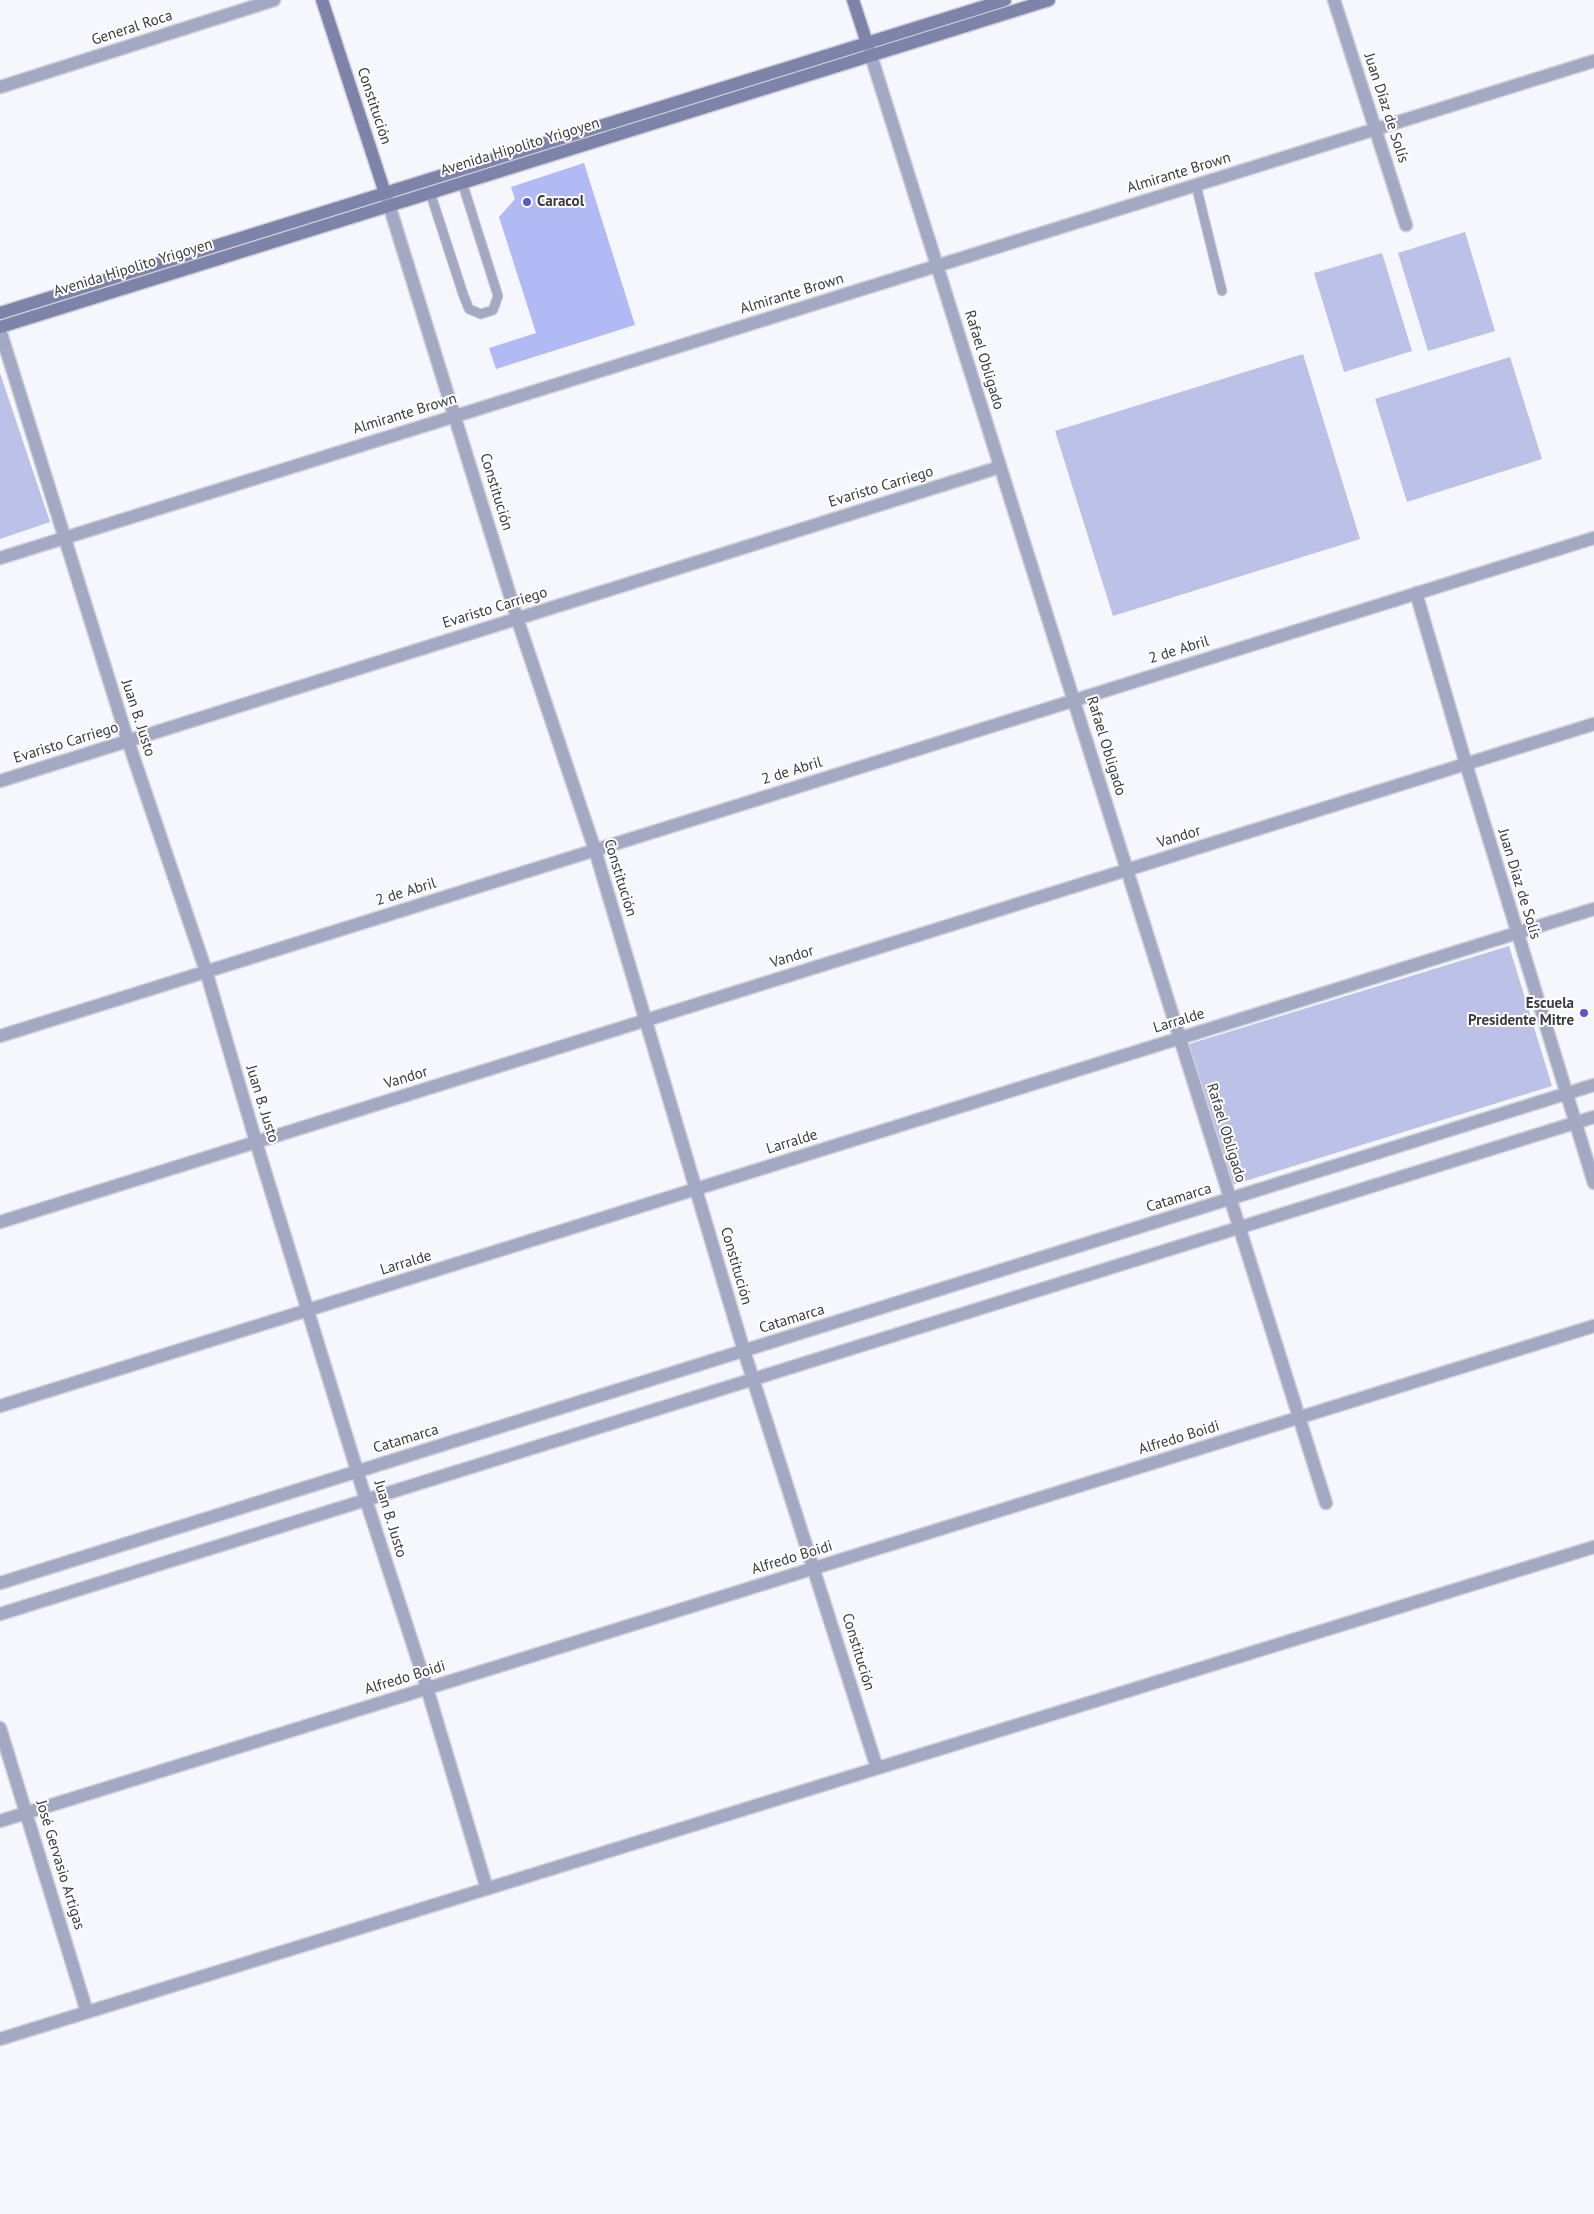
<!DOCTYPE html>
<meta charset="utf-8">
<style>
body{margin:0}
canvas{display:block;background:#f5f6fe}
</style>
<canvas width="1594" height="2214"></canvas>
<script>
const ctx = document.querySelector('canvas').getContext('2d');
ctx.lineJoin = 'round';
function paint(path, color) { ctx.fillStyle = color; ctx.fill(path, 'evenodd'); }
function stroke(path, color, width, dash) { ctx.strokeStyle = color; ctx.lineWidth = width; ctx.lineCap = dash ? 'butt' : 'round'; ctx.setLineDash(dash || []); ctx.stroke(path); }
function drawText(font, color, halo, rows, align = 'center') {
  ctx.font = font + ' "PT Sans",sans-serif'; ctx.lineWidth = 4; ctx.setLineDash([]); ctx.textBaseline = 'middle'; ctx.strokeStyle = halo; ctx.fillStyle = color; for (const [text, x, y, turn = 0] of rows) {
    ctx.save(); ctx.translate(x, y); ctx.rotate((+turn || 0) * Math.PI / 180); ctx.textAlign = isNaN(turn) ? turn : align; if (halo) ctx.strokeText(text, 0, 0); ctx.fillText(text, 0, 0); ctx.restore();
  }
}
const green = new Path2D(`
 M1465 232 1495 331 1428 351 1398 253Z
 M1382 253 1412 351 1344 372 1314 273Z
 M1303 354 1360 539 1113 616 1055 431Z
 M1510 357 1542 459 1407 502 1375 399Z
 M0 373 50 522 0 539Z
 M1509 946 1552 1086 1229 1186 1186 1045Z`);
const building = new Path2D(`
 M584 163 635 325 496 369 489 348 536 333 499 217 515 199 511 187Z`);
const lane = new Path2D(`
 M1196 185 1222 291
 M430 192 463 294 469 309 481 314 493 310 498 296 462 182`);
const street = new Path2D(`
 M1334 0 1406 225
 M868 46 1326 1503
 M0 87 274 0
 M386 195 517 618 595 850 744 1351 877 1768
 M0 330 128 741 206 971 256 1142 366 1500 427 1688 487 1889
 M0 558 1594 61
 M1416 593 1466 764 1594 1183
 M0 781 1000 467
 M0 1036 1594 538
 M0 1222 1594 724
 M0 1406 1594 909
 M0 1583 1594 1085
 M0 1614 1594 1117
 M0 1728 87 2012
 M0 1821 1594 1326
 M0 2039 1594 1547`);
const secondary = new Path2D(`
 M322 0 385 193
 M853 0 867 43
 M0 313 1005 0
 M0 327 1049 0`);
const markers = [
 [527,202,5,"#5858cf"],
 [1584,1013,5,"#5858cf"]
];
const streetNames = [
 ["General Roca",132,28,-18],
 ["Constitución",374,106,72],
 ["Juan Díaz de Solís",1386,108,72],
 ["Avenida Hipolito Yrigoyen",520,147,-17],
 ["Almirante Brown",1179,173,-17],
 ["Avenida Hipolito Yrigoyen",133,268,-17],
 ["Almirante Brown",792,294,-17],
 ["Rafael Obligado",984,360,73],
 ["Almirante Brown",405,414,-17],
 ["Evaristo Carriego",881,487,-17],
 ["Constitución",496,492,73],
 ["Evaristo Carriego",495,608,-17],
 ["2 de Abril",1179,650,-17],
 ["Juan B. Justo",138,718,72],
 ["Evaristo Carriego",66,743,-17],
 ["Rafael Obligado",1106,746,73],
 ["2 de Abril",792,771,-17],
 ["Vandor",1179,837,-17],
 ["Constitución",620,878,73],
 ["Juan Díaz de Solís",1519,884,73],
 ["2 de Abril",406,892,-17],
 ["Vandor",792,957,-17],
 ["Larralde",1179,1021,-17],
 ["Vandor",406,1078,-17],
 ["Juan B. Justo",262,1104,73],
 ["Rafael Obligado",1226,1133,73],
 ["Larralde",792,1142,-17],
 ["Catamarca",1179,1198,-17],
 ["Larralde",406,1263,-17],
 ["Constitución",736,1266,74],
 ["Catamarca",792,1319,-17],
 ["Alfredo Boidi",1179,1438,-17],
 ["Catamarca",406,1439,-17],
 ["Juan B. Justo",390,1519,73],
 ["Alfredo Boidi",792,1558,-17],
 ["Constitución",858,1652,73],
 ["Alfredo Boidi",405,1678,-17],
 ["José Gervasio Artigas",60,1865,73]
];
const poiNames = [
 ["Caracol",537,202],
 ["Escuela",1574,1004,"right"],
 ["Presidente Mitre",1574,1021,"right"]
];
paint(green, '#bbc1e7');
paint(building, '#b2baf6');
stroke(lane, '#d0d0d8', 11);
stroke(street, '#d0d0d8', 15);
stroke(secondary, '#d0d0d8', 15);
stroke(lane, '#a4a9c3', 9);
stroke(street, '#a4a9c3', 12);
stroke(secondary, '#7d83a9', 12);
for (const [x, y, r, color] of markers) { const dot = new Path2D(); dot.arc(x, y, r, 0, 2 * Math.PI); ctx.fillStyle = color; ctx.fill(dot); stroke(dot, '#fff', 2); }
drawText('15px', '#3a3a40', '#fff', streetNames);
drawText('bold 15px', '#3a3a40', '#fff', poiNames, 'left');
</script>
